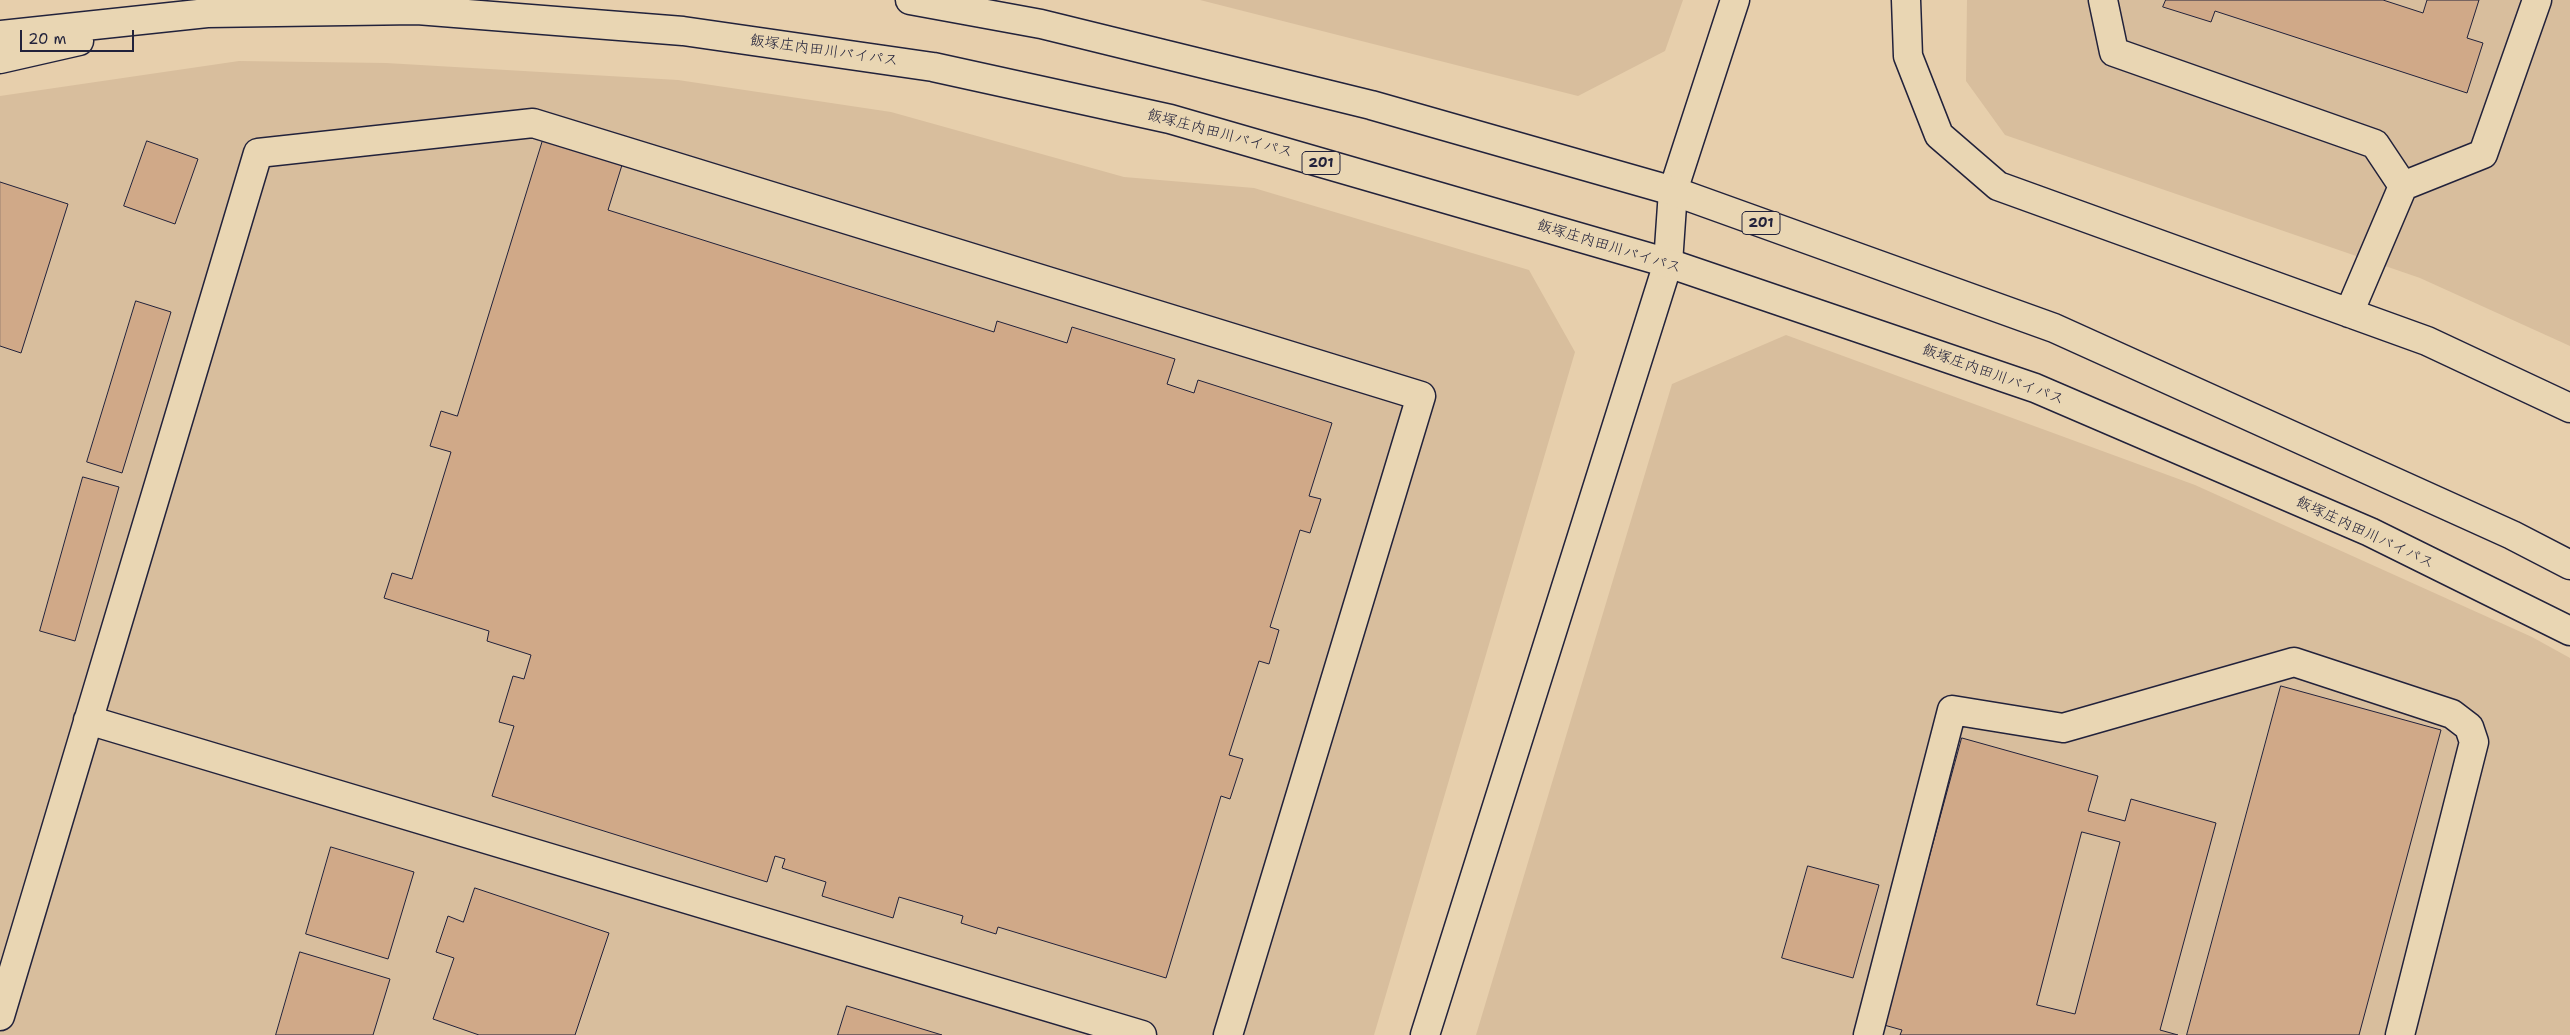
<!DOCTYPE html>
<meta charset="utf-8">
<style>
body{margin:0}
#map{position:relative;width:2570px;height:1035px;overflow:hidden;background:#e7cfac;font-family:"Shantell Sans",sans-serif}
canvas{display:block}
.scale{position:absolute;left:20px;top:30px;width:114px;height:22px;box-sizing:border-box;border:2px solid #22223b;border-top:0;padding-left:6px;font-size:15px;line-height:18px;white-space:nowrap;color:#22223b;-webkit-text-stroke:4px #e9d6b3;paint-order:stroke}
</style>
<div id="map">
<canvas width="2570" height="1035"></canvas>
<div class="scale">20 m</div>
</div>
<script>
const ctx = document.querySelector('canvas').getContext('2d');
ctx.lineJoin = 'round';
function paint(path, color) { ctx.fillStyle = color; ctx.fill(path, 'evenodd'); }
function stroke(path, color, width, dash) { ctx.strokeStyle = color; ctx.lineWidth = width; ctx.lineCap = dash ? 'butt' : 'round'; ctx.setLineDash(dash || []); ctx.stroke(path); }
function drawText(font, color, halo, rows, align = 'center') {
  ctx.font = font + ' "Shantell Sans","Klee One",sans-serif'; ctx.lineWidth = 4.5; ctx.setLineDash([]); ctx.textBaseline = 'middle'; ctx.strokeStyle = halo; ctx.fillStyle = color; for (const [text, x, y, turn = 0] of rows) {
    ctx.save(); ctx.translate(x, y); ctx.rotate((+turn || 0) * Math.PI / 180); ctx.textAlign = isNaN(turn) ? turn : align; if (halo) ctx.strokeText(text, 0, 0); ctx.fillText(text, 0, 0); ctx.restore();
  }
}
const built = new Path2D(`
 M1200 0H1683L1665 51 1578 96Z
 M1967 0H2570V346L2420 278 2005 135 1966 81Z
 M239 61 386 63 678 80 891 112 1124 177 1254 188 1529 270 1575 352 1374 1035H0V96Z
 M1786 335 2195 485 2532 637 2570 658V1035H1476L1672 384Z`);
const building = new Path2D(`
 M2166 0H2383L2423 13 2427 0H2479L2467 38 2483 43 2467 93 2215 11 2211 22 2163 7Z
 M543 140 622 165 608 210 994 332 997 321 1067 343 1072 327 1175 359 1167 384 1194 393 1198 380 1332 423 1309 496 1321 499 1310 533 1300 530 1270 627 1279 630 1269 664 1259 661 1229 755 1243 759 1230 799 1221 796 1166 978 998 927 996 934 961 923 963 916 899 897 893 918 822 896 826 882 782 868 785 859 775 856 767 882 492 796 514 726 499 722 513 676 524 679 531 655 487 641 489 631 384 598 392 573 412 579 451 452 430 446 441 411 457 416Z
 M147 141 198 159 175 224 124 206Z
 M0 182 68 204 21 353 0 346Z
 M136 301 171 312 122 473 87 462Z
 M83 477 119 487 75 641 40 631Z
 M2281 686 2441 730 2359 1035H2187Z
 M1962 738 2098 776 2088 811 2125 821 2131 799 2216 823 2160 1030 2178 1035H1900L1902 1030 1884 1025ZM2082 832 2120 842 2075 1014 2037 1005Z
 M331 847 414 872 388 959 306 934Z
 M1808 866 1879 885 1853 978 1782 958Z
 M475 888 609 933 575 1035H479L433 1019 454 958 436 952 448 916 463 922Z
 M300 952 390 979 373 1035H276Z
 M847 1006 942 1035H838Z`);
const minor = new Path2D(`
 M1906 0 1908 56 1939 135 1998 186 2427 341 2570 408
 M2103 0 2114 52 2375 144 2403 186
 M2349 313 2403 186 2483 154 2537 0
 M88 720 1142 1035
 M0 1016 258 153 533 123 1421 396 1228 1035
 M1425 1035 1668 263 1673 191 1735 0
 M1868 1035 1952 710 2063 728 2294 662 2452 714 2469 727 2474 742 2400 1035`);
const highway = new Path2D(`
 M910 0 1041 24 1371 105 1673 191 2054 328 2512 535 2570 565
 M0 35 207 13 417 10 683 31 933 67 1170 119 1668 263 2035 388 2370 532 2570 631
 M0 59 79 41`);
const shields = [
 [1321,163,38],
 [1761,223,38]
];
const shieldNames = [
 ["201",1321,163],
 ["201",1761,223]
];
const streetNames = [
 ["飯塚庄内田川バイパス",824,51,8],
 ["飯塚庄内田川バイパス",1220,134,15],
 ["飯塚庄内田川バイパス",1609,247,17],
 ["飯塚庄内田川バイパス",1993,375,20],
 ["飯塚庄内田川バイパス",2365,533,25]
];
paint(built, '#d8be9d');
paint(building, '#d0a988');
stroke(building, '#22223b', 1);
stroke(minor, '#22223b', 31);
stroke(highway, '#22223b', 31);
stroke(minor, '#e9d6b3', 28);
stroke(highway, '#e9d6b3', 28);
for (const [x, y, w] of shields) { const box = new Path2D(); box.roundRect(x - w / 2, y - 11.5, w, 23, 4); ctx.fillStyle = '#e9d6b3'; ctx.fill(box); stroke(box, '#22223b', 1); }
drawText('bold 14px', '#22223b', null, shieldNames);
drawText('15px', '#22223b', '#e9d6b3', streetNames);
</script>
